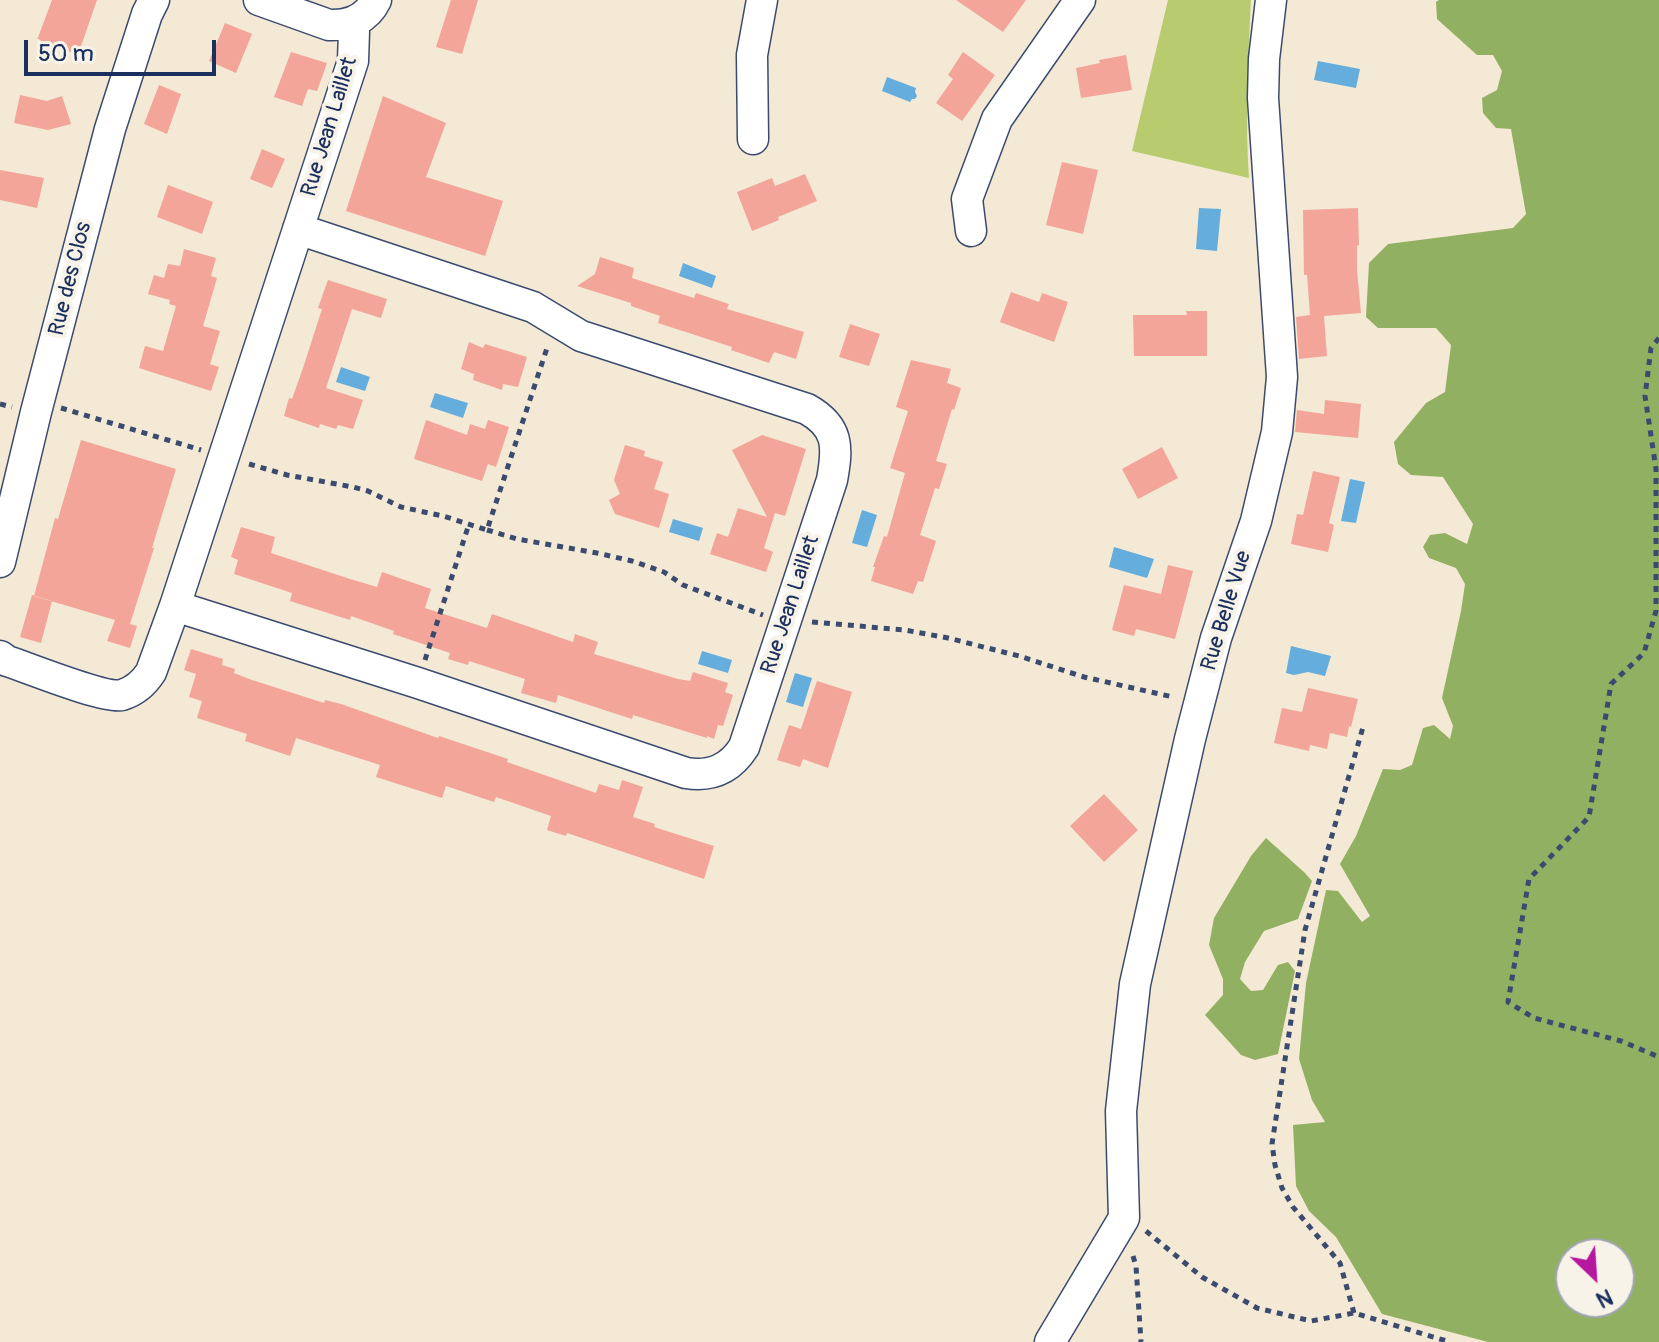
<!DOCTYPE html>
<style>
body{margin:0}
#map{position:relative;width:1659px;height:1342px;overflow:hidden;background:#f3e9d4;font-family:Pangolin,sans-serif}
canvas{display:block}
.north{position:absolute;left:1555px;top:1238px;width:80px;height:80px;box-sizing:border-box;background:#f7f3e8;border:2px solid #9fa5b1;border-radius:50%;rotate:155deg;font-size:22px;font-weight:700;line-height:32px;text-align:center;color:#1b2f5e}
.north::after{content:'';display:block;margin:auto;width:28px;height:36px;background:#b5179e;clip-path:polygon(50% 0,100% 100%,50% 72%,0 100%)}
.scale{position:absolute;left:24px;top:40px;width:192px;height:36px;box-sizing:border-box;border:4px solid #1b2f5e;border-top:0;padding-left:10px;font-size:24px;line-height:28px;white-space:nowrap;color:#1b2f5e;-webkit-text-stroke:6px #f7f3e8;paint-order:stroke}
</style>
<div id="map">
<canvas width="1659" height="1342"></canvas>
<div class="north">N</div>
<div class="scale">50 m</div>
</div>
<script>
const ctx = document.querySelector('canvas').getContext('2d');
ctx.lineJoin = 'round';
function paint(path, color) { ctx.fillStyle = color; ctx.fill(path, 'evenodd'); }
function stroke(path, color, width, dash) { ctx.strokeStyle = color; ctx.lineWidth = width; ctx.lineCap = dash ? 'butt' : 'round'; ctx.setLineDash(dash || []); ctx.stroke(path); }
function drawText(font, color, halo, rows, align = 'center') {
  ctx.font = font + ' Pangolin,sans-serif'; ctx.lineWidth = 8; ctx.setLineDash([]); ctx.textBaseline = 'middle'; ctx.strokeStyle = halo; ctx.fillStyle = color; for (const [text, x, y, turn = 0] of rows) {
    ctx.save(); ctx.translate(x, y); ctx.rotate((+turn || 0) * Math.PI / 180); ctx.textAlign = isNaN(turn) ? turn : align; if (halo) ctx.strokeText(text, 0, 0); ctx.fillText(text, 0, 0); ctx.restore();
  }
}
const green = new Path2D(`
 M1168 0H1251C1248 59 1245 118 1249 178L1132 151Z`);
const forest = new Path2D(`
 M1439 0H1659V1342H1488L1382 1314 1336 1237 1309 1211 1296 1186 1293 1125 1325 1122 1312 1100 1299 1059 1306 983 1326 890 1338 891 1362 922 1370 916 1340 864 1356 836 1383 769 1400 770 1412 765 1423 728 1434 725 1450 739 1453 726 1442 698 1461 611 1465 584 1456 568 1429 558 1423 547 1430 535 1445 533 1467 544 1473 524 1443 477 1411 475 1398 464 1394 442 1426 403 1445 392 1451 345 1436 328H1378L1366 317 1369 263 1388 244 1513 228 1526 214 1511 129 1496 128 1483 113 1482 98 1497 90 1502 71 1493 55H1477L1437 19 1436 2ZM1571 1254H1619V1302H1571Z
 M1266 838 1305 873 1312 881 1298 919 1264 931 1245 962 1240 979 1251 991 1263 990 1278 965 1288 962 1295 971 1278 1054 1255 1060 1241 1055 1205 1015 1223 995V979L1209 945 1214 918 1251 856Z`);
const water = new Path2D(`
 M1318 61 1360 69 1356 88 1314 80Z
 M887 77 916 88 915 92 917 96 915 99H912L910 102 882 91Z
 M1199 208 1221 209 1217 251 1196 249Z
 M683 263 716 276 712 288 679 276Z
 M341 367 370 377 365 391 336 382Z
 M435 393 468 403 463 418 430 407Z
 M1350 479 1365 482 1356 523 1341 521Z
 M862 510 877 515 867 547 852 543Z
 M673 519 703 528 699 541 669 532Z
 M1114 547 1154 559 1147 578 1109 567Z
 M1291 646 1331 656 1325 676 1308 672 1294 675 1286 673Z
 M702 651 732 660 728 673 698 664Z
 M795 673 812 678 803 707 786 702Z`);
const building = new Path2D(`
 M52 0H97L79 52H70L37 40Z
 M451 0H478L462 54 436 47Z
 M956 0H1026L1003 32Z
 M225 23 252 34 236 73 209 61Z
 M291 52 327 63 317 91 308 89 302 106 274 97Z
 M963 52 995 75 962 121 936 103 953 79 948 75Z
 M1126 55 1132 90 1081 98 1076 68 1100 63 1099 60Z
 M159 85 181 94 167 134 144 124Z
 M20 95 47 101 62 96 71 124 48 130 14 123Z
 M383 96 446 123 426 177 503 201 485 256 346 211Z
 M262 149 285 159 272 188 250 179Z
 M1062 162 1098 170 1083 234 1046 225Z
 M0 170 44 178 37 208 0 200Z
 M805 174 817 201 778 217 779 220 752 231 737 192 772 178 775 186Z
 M168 185 213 202 202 234 157 217Z
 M1358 208 1359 245 1357 246V270L1361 313 1324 316 1327 356 1299 359 1296 317 1310 315 1307 275H1304L1303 210Z
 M184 249 216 258 211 276 217 278 203 326 220 331 210 364 219 367 211 391 139 368 145 346 163 351 176 306 169 304 170 300 148 294 154 275 164 278 168 264 180 266Z
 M600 257 634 268 632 278 694 298 696 293 729 304 727 309 804 332 796 359 774 352 769 363 731 350 732 347 658 323 660 316 631 306V303L577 286 595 274Z
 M328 280 387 299 381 318 352 309 326 388 363 400 353 429 338 425 336 429 320 424 319 428 284 416 289 398 292 399 303 368 322 309 318 308Z
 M1011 292 1039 302 1042 293 1068 302 1054 342 1000 322Z
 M1186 311H1207V356H1134L1133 315H1187Z
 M850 324 880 334 869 366 839 357Z
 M469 342 483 348 485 344 527 357 518 387 503 384 502 390 473 380 474 374 461 369Z
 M911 360 951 369 947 383 961 388 954 410 952 409 936 461 947 464 939 489 935 488 920 535 936 541 923 582 918 581 913 594 871 581 875 567H873L884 536 887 537 905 473 890 468 908 411 896 407Z
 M1325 400 1361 404 1358 438 1295 432 1297 410 1324 414Z
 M426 420 467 435 470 424 485 429 488 420 509 427 496 467 488 464 482 481 414 459Z
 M762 435 806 449 785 516 775 513 764 548 773 552 766 572 710 554 717 533 728 537 738 508 767 517 732 450Z
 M81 440 176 469 152 548H154L130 624 137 626 130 648 107 641 115 620 34 596 55 518 58 519Z
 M625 445 645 451 644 456 663 462 654 489 669 494 659 528 615 514 609 500 620 494 614 480Z
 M1162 447 1178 478 1138 499 1122 469Z
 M1313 471 1340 477 1329 523 1334 525 1328 552 1291 544 1297 514 1303 515Z
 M241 527 275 537 271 553 350 579 377 587 382 572 431 589 425 608 487 628 492 614 573 642 575 634 598 642 594 654 678 679 690 681 693 672 728 683 725 692 733 695 723 726 718 725 714 739 707 736V738L633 715 632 719 558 695 556 703 521 693 525 679 469 661 468 665 448 659 450 653 393 634 394 631 351 616 350 620 290 601 292 593 234 574 238 560 231 557Z
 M1168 565 1193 571 1175 639 1136 629 1134 636 1112 630 1124 585 1161 594Z
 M32 595 52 601 41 643 20 637Z
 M191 649 223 659 222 665 235 669 234 673 252 680 324 703 325 700 341 704 438 738 439 736 508 759 507 762 596 793 599 784 619 790 622 780 643 787 633 817 655 824 654 827 714 846 704 879 567 833 566 836 547 830 551 816 496 797 494 802 446 786 442 798 376 777 380 765 296 738 290 756 245 741 247 734 197 718 202 701 189 697 196 674 184 670Z
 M817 681 852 692 828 768 803 759 800 767 777 760 789 725 801 729Z
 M1308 688 1358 699 1351 727 1349 726 1347 737 1330 733 1327 749 1310 745 1309 751 1274 743 1282 708 1302 712Z
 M1104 794 1138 830 1104 862 1070 826Z`);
const path = new Path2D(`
 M1659 338 1651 348 1645 396 1656 469V611L1644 653 1611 684 1589 817 1529 879 1508 1002 1534 1018 1621 1041 1659 1057
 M0 404 12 407
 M61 408 201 450
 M249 464 287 475 353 487 368 491 401 507 443 516 487 530 548 345
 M487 530 517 539 597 553 632 561 664 572 683 585 763 615
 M812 622 905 630 948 638 1019 656 1084 677 1173 697
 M425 660 469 524
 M1146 1231 1202 1277 1257 1308 1311 1321 1354 1313 1450 1342
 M1133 1256 1136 1266 1141 1342
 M1354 1313 1340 1263 1293 1207 1282 1188 1275 1165 1272 1144 1305 930 1363 727`);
const minor = new Path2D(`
 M259 0 329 25C349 26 367 19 376 0
 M753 139 752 55 762 0
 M971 231 967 199 997 119 1080 0
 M0 562 36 412 110 129 147 14 154 0
 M175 606 418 683 686 773C711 777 730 769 744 747L832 480C838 447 839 427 807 409L581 336 533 307 298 229
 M0 656 7 661C29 668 104 699 122 695 135 691 144 683 151 672L175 606 353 61 354 31 351 23
 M1050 1342 1124 1218 1121 1111 1135 984 1190 739 1216 638 1256 521 1277 432 1282 377 1263 98 1264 59 1271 0`);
const streetNames = [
 ["Rue Jean Laillet",330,127,-73],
 ["Rue des Clos",71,279,-76],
 ["Rue Jean Laillet",791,605,-72],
 ["Rue Belle Vue",1227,611,-73]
];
paint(green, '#b8cc6f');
paint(forest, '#92b062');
paint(water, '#65addc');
paint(building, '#f3a59a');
stroke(minor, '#3b4b70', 33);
stroke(path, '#3b4b70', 5, [6, 6]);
stroke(minor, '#fff', 30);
drawText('22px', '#1b2f5e', '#f7f3e8', streetNames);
</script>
